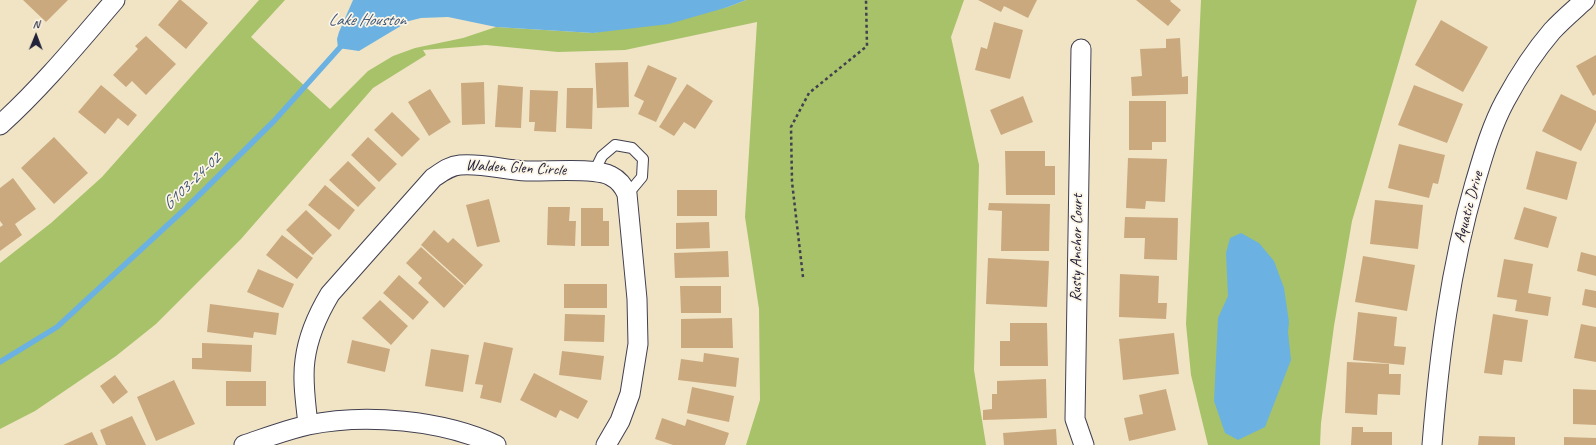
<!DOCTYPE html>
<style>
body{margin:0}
#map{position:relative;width:1596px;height:445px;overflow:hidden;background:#f0e4c5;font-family:Caveat,sans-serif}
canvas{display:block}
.north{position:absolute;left:16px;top:16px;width:40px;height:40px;-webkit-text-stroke:3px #fcf5e5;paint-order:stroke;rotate:1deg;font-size:11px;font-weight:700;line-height:16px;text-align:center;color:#22223b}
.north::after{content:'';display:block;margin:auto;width:14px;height:18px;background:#22223b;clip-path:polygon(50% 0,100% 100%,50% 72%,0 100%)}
</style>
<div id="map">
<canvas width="1596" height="445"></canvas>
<div class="north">N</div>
</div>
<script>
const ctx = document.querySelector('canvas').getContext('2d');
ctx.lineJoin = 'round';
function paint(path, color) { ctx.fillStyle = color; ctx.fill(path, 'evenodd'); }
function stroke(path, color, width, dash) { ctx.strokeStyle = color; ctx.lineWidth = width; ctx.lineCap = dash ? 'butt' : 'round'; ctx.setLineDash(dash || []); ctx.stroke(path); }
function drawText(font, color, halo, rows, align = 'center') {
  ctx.font = font + ' Caveat,sans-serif'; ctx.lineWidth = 3.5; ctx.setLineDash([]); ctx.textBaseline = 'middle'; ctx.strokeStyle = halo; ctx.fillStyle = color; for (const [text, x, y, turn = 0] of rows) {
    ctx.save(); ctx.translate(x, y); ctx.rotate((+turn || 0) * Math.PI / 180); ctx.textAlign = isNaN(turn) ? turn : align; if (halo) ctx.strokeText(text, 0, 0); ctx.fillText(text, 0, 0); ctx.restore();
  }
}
const green = new Path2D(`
 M259 0H285L251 37 330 109 368 71 393 56 415 48 463 38 496 27 593 33 728 7 746 0H964L951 37 979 165 974 370 986 445H746L760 400 759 309 745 217 757 22 625 50 558 52 486 45 423 50 426 55 373 88 241 239 156 324 116 356 35 411 0 429V263L51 223 102 177Z
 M1201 0H1417L1352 221 1334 326 1321 423 1320 445H1208L1191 375 1186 324Z`);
const water = new Path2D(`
 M353 0H746L728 7 669 24 593 33 496 27 448 17 421 18 409 21 359 51 338 48 337 39 339 32Z
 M1241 233 1259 243 1274 261 1284 288 1289 322 1288 332 1291 360 1265 427 1238 440 1225 433 1214 401 1218 318 1228 296 1226 253 1230 238Z`);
const stream = new Path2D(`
 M0 362 57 327 185 209 274 121 343 44`);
const building = new Path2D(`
 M23 0H68L46 22Z
 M179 0H181L208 23 186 49 158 25Z
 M978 0H1037L1028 18 1004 6 1001 12Z
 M1136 0H1171L1170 1 1181 10 1168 26Z
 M1441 20 1488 47 1463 92 1415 65Z
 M994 22 1023 30 1010 79 975 70 981 47 987 49Z
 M146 36 176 64 146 95 132 81 126 87 113 75 138 49 135 46Z
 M1180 38 1182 77 1188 76V94L1132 96 1131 77 1142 76 1140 49 1166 48V39Z
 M1596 55V94L1593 96 1576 66Z
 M628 62 629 107 597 108 595 63Z
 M648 65 677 78 656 122 638 114 644 101 634 96Z
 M484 82 485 124 462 125 461 83Z
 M687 84 713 101 695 129 684 122 674 136 659 127Z
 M101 85 137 115 128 126 118 118 105 134 78 112Z
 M498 85 523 87 521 128 495 127Z
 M1414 85 1463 104 1447 143 1398 125Z
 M567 88H593L592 129 566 128Z
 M430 89 451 122 429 136 408 102Z
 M530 90 558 91 556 132 534 131 535 122H529Z
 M1561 94 1596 111V122L1581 151 1542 131Z
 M1023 96 1033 122 1001 135 990 110Z
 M1129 101H1166V142H1152V150H1129Z
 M392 112 420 139 402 157 374 130Z
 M54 137 88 173 54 204 21 168Z
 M368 137 397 164 379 182 351 155Z
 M1399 144 1445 155 1438 184 1433 183 1429 198 1388 188Z
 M1005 151H1045V166H1055V195H1006Z
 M1536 151 1577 162 1567 200 1526 189Z
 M1128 158 1167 159 1165 202 1146 201 1145 209 1126 208Z
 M348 161 376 188 358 207 329 180Z
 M13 178 36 209 15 224 22 235 0 251V227L3 225 0 221V188Z
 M325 185 355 210 339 230 308 205Z
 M677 190H717V216H677Z
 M489 199 500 242 477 247 466 205Z
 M1375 200 1423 205 1418 249 1370 244Z
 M989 203 1050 204 1049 251H1001L1002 211 988 210Z
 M548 207H570L569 221H576L575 246 547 245Z
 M1524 207 1557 217 1548 248 1514 239Z
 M581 208H603V221H609V246H581Z
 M306 210 332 235 313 255 286 230Z
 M1125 217 1178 218 1177 260 1144 259 1145 238H1124Z
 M709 222 710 248 676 249V223Z
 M434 230 448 243 453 238 483 265 465 285 421 245Z
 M282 235 313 258 297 279 266 255Z
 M421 247 464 286 444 308 418 283 422 278 406 263Z
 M728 251 729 277 675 278 674 253Z
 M1581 252 1596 256V276L1577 271Z
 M1363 256 1415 265 1407 311 1355 302Z
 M988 258 1049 261 1047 307 986 304Z
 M1504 259 1533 264 1528 293 1551 297 1548 316 1515 311 1517 300 1497 297Z
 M258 269 294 284 283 308 247 292Z
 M1120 274 1159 276 1158 303H1167L1166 319 1119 317Z
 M399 275 429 302 413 320 383 293Z
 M564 284H607V308H564Z
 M680 286H721V313H681Z
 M1585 289 1596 291V308L1582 305Z
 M380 300 408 326 391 345 362 318Z
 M210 304 279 313 276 335 254 332 253 338 207 332Z
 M1358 312 1397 317 1394 346 1406 347 1404 365 1353 360Z
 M565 314 605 315 604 342 564 341Z
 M1493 314 1528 320 1522 362 1504 360 1502 375 1484 373Z
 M732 318 733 348H681V319Z
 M1010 323H1047L1048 366H1000V341H1010Z
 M1581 324 1596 327V362L1574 358Z
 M1174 333 1179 374 1123 380 1119 339Z
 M352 340 390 349 385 372 347 363Z
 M484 342 513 348 501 403 480 398 483 385 475 384Z
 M202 343 252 345 251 372 192 369V358H202Z
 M431 349 469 355 463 392 425 386Z
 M562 351 604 356 601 380 559 375Z
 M704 353 739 358 736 387 678 380 681 359 703 362Z
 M1347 362 1389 364V374H1401L1400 395 1378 394 1377 415 1345 413Z
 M534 373 588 401 578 419 560 410 556 418 520 400Z
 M115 375 128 392 113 404 100 386Z
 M1046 379 1047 418 983 420V410L992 409V394H997V381Z
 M174 380 195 424 156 441 137 397Z
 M226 381H266V406H226Z
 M692 387 734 396 729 422 687 413Z
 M1166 389 1176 430 1129 441 1124 418 1143 414 1139 395Z
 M1573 389 1596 390V425L1573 424Z
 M132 416 146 445H106L100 430Z
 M662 418 685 426 687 419 729 433 725 445H673L655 439Z
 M1352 427H1363V432H1392V445H1351Z
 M1056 429 1057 445H1004L1003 433Z
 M92 432 98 445H63Z
 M1479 436 1515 437V445H1478Z
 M1564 437 1596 438V445H1564Z`);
const path = new Path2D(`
 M803 277 792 182 791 127 809 93 867 46 866 0`);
const service = new Path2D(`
 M594 172 602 156 615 145 632 148 643 159 642 177 627 195`);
const minor = new Path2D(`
 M1081 49 1075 419 1084 445
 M0 125C42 87 78 43 115 0
 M308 425C306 404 302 381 305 360 308 336 318 314 330 294L433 178C442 172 449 166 460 165 483 163 504 170 527 171 547 172 595 167 611 176 619 180 624 187 627 194L637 299 638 344 630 394 620 421 606 445
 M244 445C265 438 286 430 308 425 365 413 443 420 496 445
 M1432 445C1439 357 1450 269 1475 183 1483 156 1491 127 1505 101 1518 77 1534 52 1552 31 1562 20 1574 10 1585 0`);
const streetNames = [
 ["Walden Glen Circle",516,168,3],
 ["Aquatic Drive",1469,207,-75],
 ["Rusty Anchor Court",1077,248,-89]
];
const waterNames = [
 ["Lake Houston",367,21],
 ["G103-24-02",192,182,-44]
];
paint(green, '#a7c269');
paint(water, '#6bb2e2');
stroke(stream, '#6bb2e2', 5.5);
paint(building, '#cba97e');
stroke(service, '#413f50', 12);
stroke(minor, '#413f50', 21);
stroke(path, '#413f50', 2.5, [3, 3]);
stroke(service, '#fff', 10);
stroke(minor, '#fff', 19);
drawText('16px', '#22223b', '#fcf5e5', streetNames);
drawText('italic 17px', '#3c5475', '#fcf5e5', waterNames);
</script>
